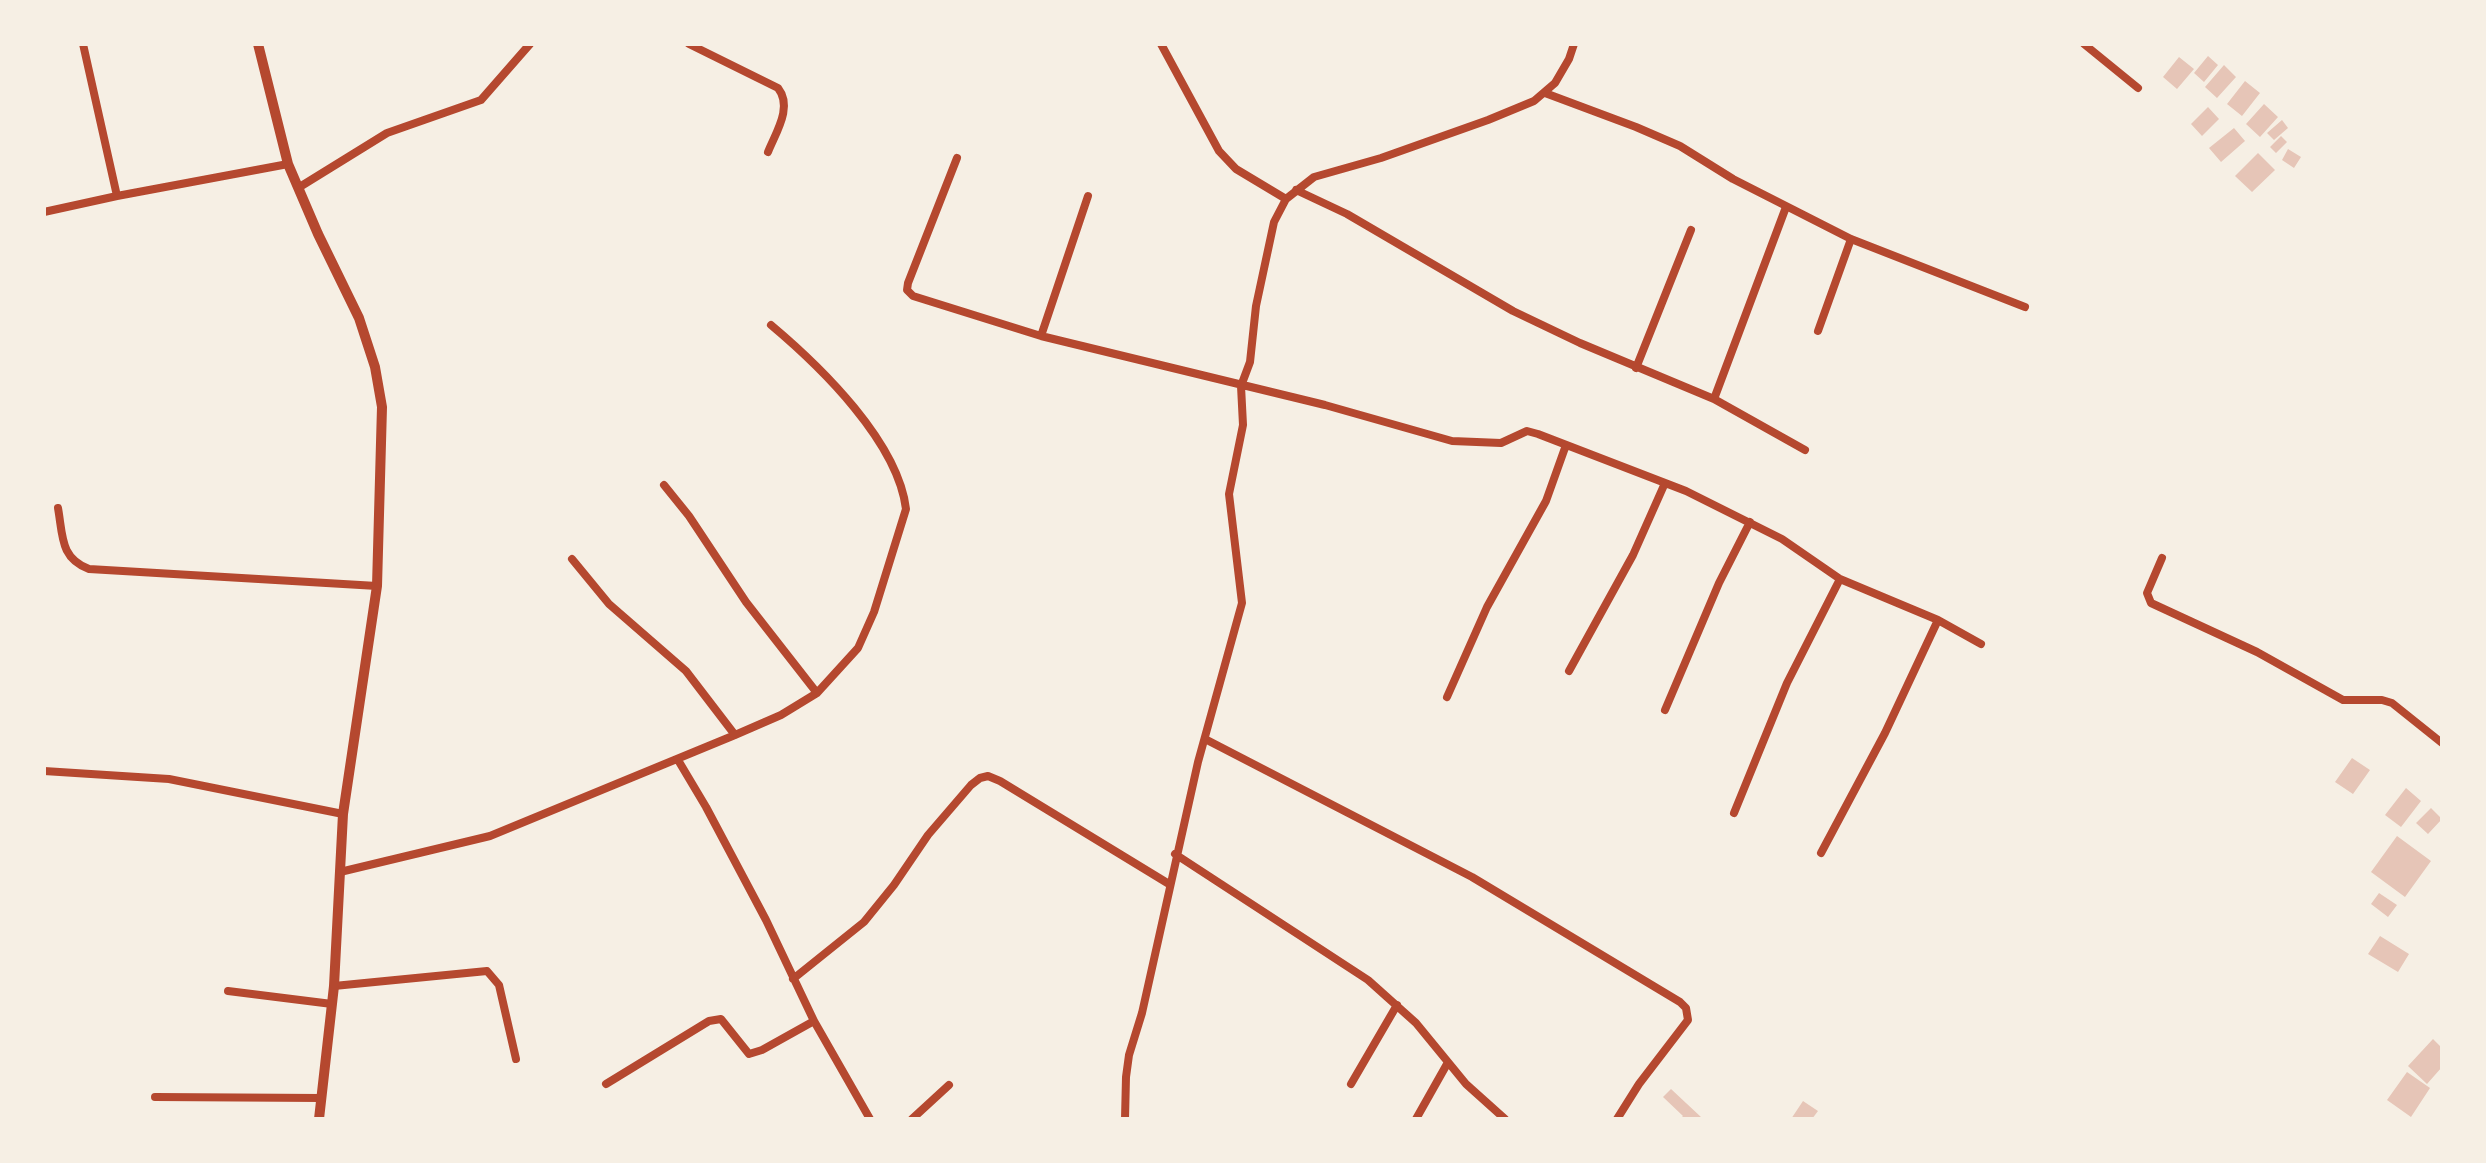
<!DOCTYPE html>
<style>
body{margin:0}
#map{position:relative;width:2486px;height:1163px;overflow:hidden;background:#f6efe4;font-family:"Roboto Condensed",sans-serif}
canvas{display:block}
.frame{position:absolute;inset:0;border:46px solid #f6efe4;pointer-events:none}
</style>
<div id="map">
<canvas width="2486" height="1163"></canvas>
<div class="frame"></div>
</div>
<script>
const ctx = document.querySelector('canvas').getContext('2d');
ctx.lineJoin = 'round';
function paint(path, color) { ctx.fillStyle = color; ctx.fill(path, 'evenodd'); }
function stroke(path, color, width, dash) { ctx.strokeStyle = color; ctx.lineWidth = width; ctx.lineCap = dash ? 'butt' : 'round'; ctx.setLineDash(dash || []); ctx.stroke(path); }
const building = new Path2D(`
 M2208 56 2218 65 2204 82 2194 73Z
 M2179 57 2194 69 2177 89 2163 77Z
 M2224 65 2236 77 2217 98 2205 87Z
 M2245 81 2260 93 2242 116 2227 104Z
 M2264 104 2278 117 2260 137 2246 124Z
 M2208 107 2219 119 2202 136 2191 124Z
 M2282 120 2288 128 2274 140 2267 133Z
 M2234 128 2245 141 2221 162 2209 148Z
 M2281 136 2287 142 2276 153 2270 147Z
 M2288 149 2301 157 2294 168 2282 160Z
 M2258 153 2275 170 2252 192 2235 176Z
 M2352 758 2370 770 2353 794 2335 782Z
 M2406 788 2421 801 2401 827 2385 815Z
 M2431 808 2442 819 2428 834 2416 823Z
 M2397 836 2431 861 2405 897 2371 872Z
 M2379 893 2397 905 2388 917 2371 904Z
 M2380 936 2409 954 2398 972 2368 954Z
 M2433 1039 2442 1048V1067L2427 1084 2408 1066Z
 M2407 1072 2430 1088 2411 1117 2387 1100Z
 M1671 1089 1701 1117 1699 1119H1680L1683 1116 1663 1097Z
 M1803 1101 1818 1111 1812 1119H1791Z`);
const minor = new Path2D(`
 M83 44 117 196
 M689 44 778 88C793 107 776 132 768 152
 M1161 44 1219 151 1236 169 1286 199
 M2084 44 2138 88
 M1545 93 1636 127 1680 146 1733 179 1851 239 2025 307
 M957 158 908 283 907 290 913 296 1041 336 1325 405 1452 441 1501 443 1527 431 1538 434 1686 491 1782 539 1840 579 1938 620 1981 644
 M298 188 387 133 481 100 530 44
 M1296 190 1347 214 1513 311 1580 343 1714 399 1805 450
 M44 212 117 196 288 164
 M1818 331 1851 239
 M1041 336 1088 196
 M1636 368 1691 230
 M1714 399 1786 207
 M664 485 689 516 746 602 817 693
 M58 508C63 536 60 558 89 569L377 586
 M2162 558 2147 593 2151 603 2257 652 2343 700H2382L2392 703 2442 743
 M572 559 609 604 686 671 735 735
 M1569 671 1633 555 1665 483
 M1447 697 1487 607 1546 501 1566 445
 M1665 710 1719 583 1750 522
 M1205 739 1472 877 1680 1002 1686 1008 1688 1020 1639 1084 1617 1119
 M678 760 706 807 766 920 814 1021 870 1119
 M44 771 169 779 343 814
 M1734 813 1787 683 1840 579
 M1821 853 1885 733 1938 620
 M1175 854 1368 980 1416 1023 1466 1084 1505 1119
 M340 872 490 836 735 735 781 715 817 693 858 648 874 612 906 509C898 442 821 367 771 325
 M793 979 864 922 894 885 928 835 971 785 980 778 988 776 1000 781 1169 884
 M334 986 487 971 499 985 516 1059
 M228 991 332 1004
 M606 1084 709 1021 721 1019 749 1054 762 1050 814 1021
 M1351 1084 1397 1005
 M155 1097 321 1098
 M912 1119 949 1085
 M1125 1119 1126 1077 1129 1055 1142 1013 1198 762 1242 603 1229 494 1243 425 1241 386 1250 362 1256 306 1274 222 1286 199 1314 177 1381 158 1488 120 1534 101 1555 83 1569 59 1574 44
 M1416 1119 1447 1064`);
const tertiary = new Path2D(`
 M258 44 288 164 318 234 359 318 375 367 382 407 377 586 343 814 334 986 319 1119`);
paint(building, '#e6c5b7');
stroke(minor, '#b5482f', 8);
stroke(tertiary, '#b5482f', 10);
</script>
